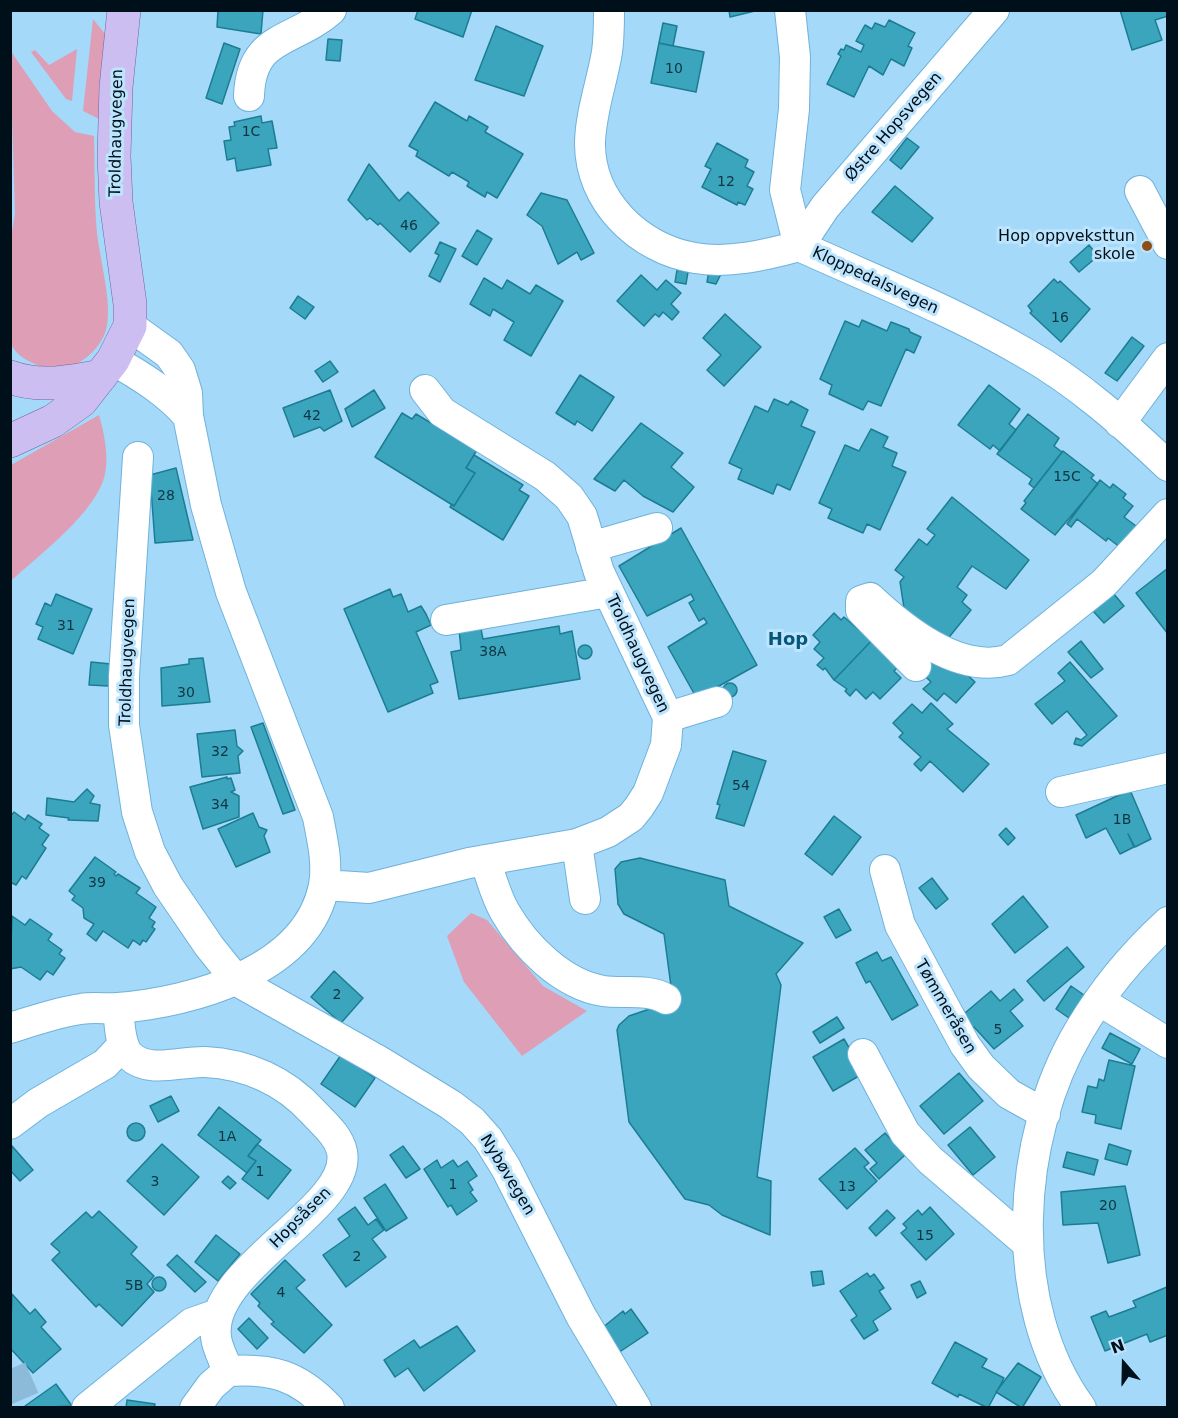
<!DOCTYPE html>
<meta charset="utf-8">
<style>
body{margin:0}
#map{position:relative;width:1178px;height:1418px;overflow:hidden;background:#a4d9fa;font-family:"DejaVu Sans",sans-serif}
canvas{display:block}
.frame{position:absolute;inset:0;border:12px solid #00101b;pointer-events:none}
.north{position:absolute;left:1094px;top:1334px;width:60px;height:60px;-webkit-text-stroke:4px #bde4fd;paint-order:stroke;rotate:340deg;font-size:16px;font-weight:700;line-height:24px;text-align:center;color:#00101b}
.north::after{content:'';display:block;margin:auto;width:21px;height:27px;background:#00101b;clip-path:polygon(50% 0,100% 100%,50% 72%,0 100%)}
</style>
<div id="map">
<canvas width="1178" height="1418"></canvas>
<div class="frame"></div>
<div class="north">N</div>
</div>
<script>
const ctx = document.querySelector('canvas').getContext('2d');
ctx.lineJoin = 'round';
function paint(path, color) { ctx.fillStyle = color; ctx.fill(path, 'evenodd'); }
function stroke(path, color, width, dash) { ctx.strokeStyle = color; ctx.lineWidth = width; ctx.lineCap = dash ? 'butt' : 'round'; ctx.setLineDash(dash || []); ctx.stroke(path); }
function drawText(font, color, halo, rows, align = 'center') {
  ctx.font = font + ' "DejaVu Sans",sans-serif'; ctx.lineWidth = 6; ctx.setLineDash([]); ctx.textBaseline = 'middle'; ctx.strokeStyle = halo; ctx.fillStyle = color; for (const [text, x, y, turn = 0] of rows) {
    ctx.save(); ctx.translate(x, y); ctx.rotate((+turn || 0) * Math.PI / 180); ctx.textAlign = isNaN(turn) ? turn : align; if (halo) ctx.strokeText(text, 0, 0); ctx.fillText(text, 0, 0); ctx.restore();
  }
}
const green = new Path2D(`
 M93 19 106 35 99 119 83 111Z
 M77 49 72 101 66 99 31 52 35 50 49 65Z
 M10 50 52 111 75 132 94 136C95 168 94 201 97 233 100 261 113 304 106 330 99 354 68 377 42 367 30 362 15 356 11 343L10 245 15 213Z
 M99 415C104 432 109 456 105 474 97 512 39 555 11 581V465Z
 M471 913 487 920 543 986 587 1011 522 1056 464 982 447 936Z`);
const building = new Path2D(`
 M218 10H263L261 34 217 27Z
 M418 10H472L463 37 415 19Z
 M729 10H759L730 17Z
 M1120 10H1168V16L1155 20 1162 40 1132 50Z
 M889 20 915 33 908 46 912 48 904 66 891 59 883 75 869 66 854 97 827 84 841 56 838 54 841 49 844 50 846 45 861 52 864 45 856 41 865 25 872 29 875 23 885 27Z
 M663 23 677 26 673 46 659 43Z
 M496 26 543 46 524 96 475 80Z
 M328 39 342 40 340 61 326 60Z
 M224 43 240 49 222 104 206 98Z
 M659 43 704 52 696 92 651 83Z
 M435 102 467 121 469 116 488 127 485 132 523 154 497 198 487 192 485 197 467 186 469 182 452 172 449 176 416 156 418 151 409 146Z
 M261 116 262 123 272 121 277 148 268 149 271 165 237 171 235 158 227 160 224 141 231 140 229 127 235 126 234 122Z
 M907 138 919 147 901 169 890 160Z
 M717 143 748 160 745 167 754 172 747 186 753 189 745 205 738 202 737 205 702 187 711 169 705 166Z
 M369 164 399 201 408 192 439 223 410 252 380 223 378 225 370 218 367 220 348 200Z
 M895 186 933 218 912 242 872 212Z
 M541 193 567 200 594 253 581 260 577 252 558 264 542 226 527 215Z
 M477 230 492 239 477 265 462 256Z
 M440 242 456 249 440 282 429 276 439 255 435 253Z
 M1089 245 1098 256 1079 272 1070 262Z
 M677 270 688 272 686 284 675 282Z
 M709 270H723L716 284 707 282Z
 M641 275 657 290 666 280 681 293 671 304 679 312 672 320 663 312 659 317 655 314 644 326 617 301Z
 M484 278 502 289 507 280 530 294 536 285 563 301 531 356 504 340 514 322 493 309 490 316 470 304Z
 M1054 279 1058 283 1060 281 1090 309 1061 342 1030 313 1032 311 1028 306Z
 M298 296 314 307 305 319 290 308Z
 M725 314 761 347 724 386 707 370 721 355 703 338Z
 M862 320 887 331 891 322 909 329 910 332 921 337 914 353 906 349 881 406 868 401 863 410 829 394 832 385 820 379 845 321 859 327Z
 M1132 337 1144 346 1117 381 1105 373Z
 M330 361 338 372 323 382 315 371Z
 M580 375 614 397 592 431 577 421 575 425 556 413Z
 M989 385 1020 409 1009 424 1016 430 1000 451 993 445 990 449 958 425Z
 M330 390 342 421 324 431 320 427 294 437 283 408Z
 M374 390 385 408 352 427 345 409Z
 M774 399 788 405 791 401 808 410 801 426 815 432 790 490 777 484 773 494 738 479 742 469 729 463 755 406 768 412Z
 M402 413 412 419 416 414 451 435 455 430 480 445 466 468 475 473 454 506 375 457Z
 M1028 414 1059 438 1054 446 1062 452 1034 488 1029 484 1032 479 997 454Z
 M641 423 683 453 671 467 694 487 673 512 643 496 624 480 615 491 594 479Z
 M871 429 888 437 883 447 897 453 892 466 906 472 880 530 867 524 863 533 828 518 832 509 819 503 845 445 859 451Z
 M1063 451 1094 475 1091 478 1098 484 1055 535 1021 509 1026 503 1024 501Z
 M474 455 523 485 519 490 529 496 503 540 450 507 452 504 454 506 475 473 466 468Z
 M176 468 193 540 155 543 150 475Z
 M1100 480 1110 488 1113 484 1126 494 1123 498 1133 506 1124 517 1140 529 1121 548 1108 538 1106 541 1077 519 1071 527 1067 524Z
 M952 497 1029 560 1006 589 972 566 957 587 967 595 962 602 971 610 946 641 904 608 900 582 904 577 895 570 919 539 927 545 935 535 927 529Z
 M681 528 757 665 699 697H696L668 647 707 623 704 618 699 621 689 603 694 600 691 594 647 616 619 566Z
 M1168 568V634L1136 593Z
 M390 589 393 597 401 594 408 612 421 606 426 614 431 625 416 632 438 682 430 685 433 693 388 712 344 609Z
 M1113 593 1124 606 1104 623 1093 611Z
 M56 594 92 609 73 654 38 639 43 627 36 624 45 603 51 606Z
 M834 613 841 620 844 617 859 630 865 624 877 635 834 680 825 668 823 670 817 665 824 658 814 649 820 642 813 635Z
 M480 624 483 639 559 626 560 634 572 631 580 679 459 699 451 652 461 650 459 629Z
 M877 635 889 647 883 654 897 668 894 671 901 678 880 699 873 692 866 699 856 689 850 696 845 691 847 689 834 680Z
 M1081 641 1103 669 1091 678 1068 652Z
 M578 652a7 7 0 1 1 14 0a7 7 0 1 1-14 0Z
 M941 651 975 682 956 703 944 693 937 701 923 689 931 682 921 672Z
 M203 658 210 702 162 706 161 668 189 664V659Z
 M91 662 111 664 109 686 89 685Z
 M1070 662 1117 716 1082 746 1074 744 1076 738 1081 740 1087 735 1067 711 1052 724 1035 704 1065 681 1058 673Z
 M723 690a7 7 0 1 1 14 0a7 7 0 1 1-14 0Z
 M931 703 953 724 947 729 989 764 963 792 930 761 921 771 914 764 921 757 899 737 903 733 893 723 912 704 922 713Z
 M263 723 295 810 283 814 251 727Z
 M235 730 237 746 243 751 238 756 240 773 202 777 197 734Z
 M733 751 766 761 744 826 716 818 720 805 717 804Z
 M227 777V779L231 778 235 790 231 792 239 796V817L203 829 190 787Z
 M87 789 94 796 90 803 100 805 98 821 68 820 69 818 46 815 47 798 74 802Z
 M1130 790 1151 839 1135 847 1128 834 1134 847 1120 854 1106 828 1086 838 1076 815Z
 M14 812 25 820 28 815 42 824 39 828 49 835 42 845 46 848 26 879 22 876 16 885 10 882V817Z
 M253 813 259 827 267 830 264 836 270 852 236 867 218 829Z
 M834 816 861 837 832 875 805 854Z
 M1006 828 1015 838 1008 845 999 835Z
 M95 857 116 872 114 874 116 876 118 874 140 888 136 893 156 907 149 918 155 922 152 927 155 929 146 942 143 940 140 945 133 940 128 948 103 931 96 941 87 934 94 924 84 918 83 908 72 900 75 896 69 891Z
 M640 858 725 880 729 906 803 943 776 974 781 985 757 1177 771 1181 770 1235 722 1215 709 1205 685 1199 629 1122 617 1030 619 1025 629 1016 673 1001 664 934 624 914 618 904 615 869 621 862Z
 M932 878 948 899 936 909 919 888Z
 M1023 896 1048 927 1015 953 992 924Z
 M839 909 851 930 836 938 824 917Z
 M12 916 25 925 30 919 52 934 48 940 62 950 59 954 65 958 53 975 47 971 40 980 21 967 10 969Z
 M1067 947 1084 967 1044 1001 1027 981Z
 M877 952 882 961 891 957 918 1005 892 1020 870 981 866 983 856 963Z
 M334 971 363 998 341 1023 311 997Z
 M1071 986 1084 995 1069 1018 1056 1009Z
 M1014 989 1023 1000 1010 1011 1023 1026 994 1049 974 1027 970 1030 959 1018 991 991 1000 1001Z
 M837 1017 844 1028 820 1043 813 1032Z
 M1110 1033 1140 1049 1132 1064 1102 1048Z
 M844 1039 864 1073 833 1091 813 1057Z
 M341 1055 375 1078 355 1107 321 1084Z
 M1109 1060 1135 1066 1121 1129 1095 1123 1096 1115 1082 1112 1088 1086 1097 1088 1099 1079 1104 1081Z
 M959 1073 983 1101 944 1134 920 1106Z
 M171 1096 179 1111 158 1122 150 1106Z
 M219 1107 261 1140 248 1156 256 1161 247 1173 198 1135Z
 M127 1132a9 9 0 1 1 18 0a9 9 0 1 1-18 0Z
 M970 1127 995 1157 973 1175 948 1145Z
 M885 1133 905 1155 879 1179 870 1169 877 1163 865 1150Z
 M162 1144 199 1177 164 1215 127 1181Z
 M257 1144 291 1170 268 1199 242 1179 256 1161 248 1156Z
 M1109 1144 1131 1151 1127 1165 1105 1159Z
 M12 1146 33 1170 20 1181 10 1170Z
 M403 1146 420 1169 406 1178 390 1155Z
 M855 1148 869 1163 864 1167 877 1181 847 1209 819 1179Z
 M1067 1152 1098 1160 1094 1175 1063 1167Z
 M437 1160 441 1168 453 1160 458 1167 467 1161 477 1176 468 1182 473 1190 470 1192 477 1201 457 1215 451 1205 448 1207 424 1169Z
 M228 1176 236 1183 230 1189 222 1182Z
 M385 1184 407 1218 386 1231 364 1198Z
 M1125 1186 1140 1255 1108 1263 1098 1223 1063 1225 1061 1192Z
 M355 1207 368 1225 376 1219 384 1230 372 1239 386 1257 346 1287 323 1255 350 1236 338 1219Z
 M930 1207 954 1234 926 1260 901 1233 907 1228 903 1224 918 1210 922 1215Z
 M887 1210 895 1218 876 1236 869 1228Z
 M99 1211 137 1247 131 1254 154 1276 147 1284 154 1292 122 1326 99 1304 96 1307 52 1260 60 1252 51 1244 86 1212 92 1218Z
 M216 1235 240 1254 218 1281 195 1262Z
 M177 1255 206 1282 195 1292 167 1265Z
 M285 1260 305 1280 296 1288 332 1325 304 1353 271 1324 274 1322 258 1306 260 1303 251 1294Z
 M822 1271 824 1284 813 1286 811 1272Z
 M867 1273 870 1277 874 1274 884 1288 879 1291 891 1309 873 1321 878 1330 864 1339 851 1320 857 1316 840 1291Z
 M152 1284a7 7 0 1 1 14 0a7 7 0 1 1-14 0Z
 M920 1281 926 1293 917 1298 911 1285Z
 M1167 1287 1168 1335 1150 1342 1147 1334 1105 1351 1091 1317 1106 1311 1109 1317 1136 1307 1133 1301Z
 M12 1294 30 1314 35 1309 46 1322 41 1327 61 1349 33 1373 10 1348Z
 M631 1309 648 1333 618 1353 602 1328 623 1311 625 1314Z
 M249 1318 268 1338 257 1349 238 1329Z
 M457 1326 475 1351 424 1391 408 1368 395 1377 384 1360 414 1340 420 1348Z
 M955 1342 987 1359 982 1367 1004 1378 988 1408 959 1394 958 1397 932 1383Z
 M1018 1363 1041 1377 1022 1408 996 1392Z
 M56 1384 72 1406 26 1408 25 1406Z
 M127 1400 155 1404 154 1408H126Z`);
const majorTunnel = new Path2D(`
 M10 1369 27 1408`);
const minor = new Path2D(`
 M609 10C609 24 609 38 607 52 602 82 591 111 590 142 589 201 639 249 695 258 728 264 766 255 799 246 874 280 953 311 1025 353 1077 382 1125 425 1168 466
 M790 10 795 57 794 109 785 190 799 246
 M249 96C251 34 294 43 331 10
 M1140 191 1168 244
 M799 246 825 207 994 10
 M113 360C141 376 167 392 188 416
 M1120 423 1168 358
 M138 457 124 676V725L137 812 150 852 168 886 209 946 237 981 379 1061 451 1105 472 1121 488 1139 506 1168 581 1316 636 1408
 M591 547 657 528
 M446 620 608 592
 M916 666 861 610V601L870 598C904 630 958 674 1008 660L1104 583 1168 514
 M668 717 717 702
 M1061 792 1168 768
 M577 844 585 899
 M485 860C491 877 496 897 505 912 525 947 562 984 603 991 623 994 648 988 666 999
 M885 870 900 925 965 1045 981 1067 1009 1094 1045 1114
 M324 885 369 888 469 863 577 844 608 832 631 817 639 807 648 793 666 745 668 717 599 572 582 516 569 497 545 476 442 412 425 390
 M1100 1001 1168 1043
 M118 1009C120 1023 119 1045 130 1056 149 1074 182 1061 205 1062 247 1064 285 1081 313 1112 324 1124 339 1136 342 1152 353 1208 207 1269 216 1337 217 1348 224 1360 228 1371
 M10 1028C33 1021 58 1012 81 1009 93 1007 106 1009 118 1008 192 1002 308 971 324 885 328 862 322 839 318 817L231 592 206 505 188 416 187 393 180 370 169 354 130 326
 M863 1054 905 1133 930 1160 1028 1244
 M10 1124 38 1103 105 1064 123 1045
 M228 1371C271 1368 298 1375 329 1408
 M87 1408 192 1323 218 1314
 M195 1408 211 1386 228 1371
 M1081 1408C1005 1305 1016 1137 1079 1031 1103 990 1133 954 1168 922`);
const major = new Path2D(`
 M10 377C39 388 72 382 101 376
 M10 441 53 421 81 401 113 360 130 326V304L116 202 114 156 116 87 124 10`);
const markers = [
 [1147,246,6,"#8e4e17"]
];
const numberNames = [
 ["10",674,69],
 ["1C",251,132],
 ["12",726,182],
 ["46",409,226],
 ["16",1060,318],
 ["42",312,416],
 ["15C",1067,477],
 ["28",166,496],
 ["31",66,626],
 ["38A",493,652],
 ["30",186,693],
 ["32",220,752],
 ["54",741,786],
 ["34",220,805],
 ["1B",1122,820],
 ["39",97,883],
 ["2",337,995],
 ["5",998,1030],
 ["1A",227,1137],
 ["1",260,1172],
 ["3",155,1182],
 ["1",453,1185],
 ["13",847,1187],
 ["20",1108,1206],
 ["15",925,1236],
 ["2",357,1257],
 ["5B",134,1286],
 ["4",281,1293]
];
const streetNames = [
 ["Østre Hopsvegen",894,127,-49],
 ["Troldhaugvegen",117,133,-89],
 ["Kloppedalsvegen",875,281,25],
 ["Troldhaugvegen",637,654,65],
 ["Troldhaugvegen",128,662,-88],
 ["Tømmeråsen",945,1007,60],
 ["Nybøvegen",507,1175,59],
 ["Hopsåsen",301,1218,-45]
];
const poiNames = [
 ["Hop oppveksttun",1135,237],
 ["skole",1135,255]
];
const neighbourhoodNames = [
 ["Hop",788,640]
];
paint(green, '#de9eb5');
paint(building, '#3ba5bd');
stroke(building, '#1c7d92', 1.5);
stroke(majorTunnel, '#8bbbd9', 33, [33, 16]);
stroke(minor, '#6fb2da', 32);
stroke(major, '#6e64a0', 34);
stroke(minor, '#fff', 30);
stroke(major, '#ccbef1', 33);
for (const [x, y, r, color] of markers) { const dot = new Path2D(); dot.arc(x, y, r, 0, 2 * Math.PI); ctx.fillStyle = color; ctx.fill(dot); stroke(dot, '#bde4fd', 2); }
drawText('14px', '#0f3544', null, numberNames);
drawText('16px', '#00101b', '#bde4fd', streetNames);
drawText('16px', '#00101b', '#bde4fd', poiNames, 'right');
drawText('bold 18px', '#065679', '#bde4fd', neighbourhoodNames);
</script>
